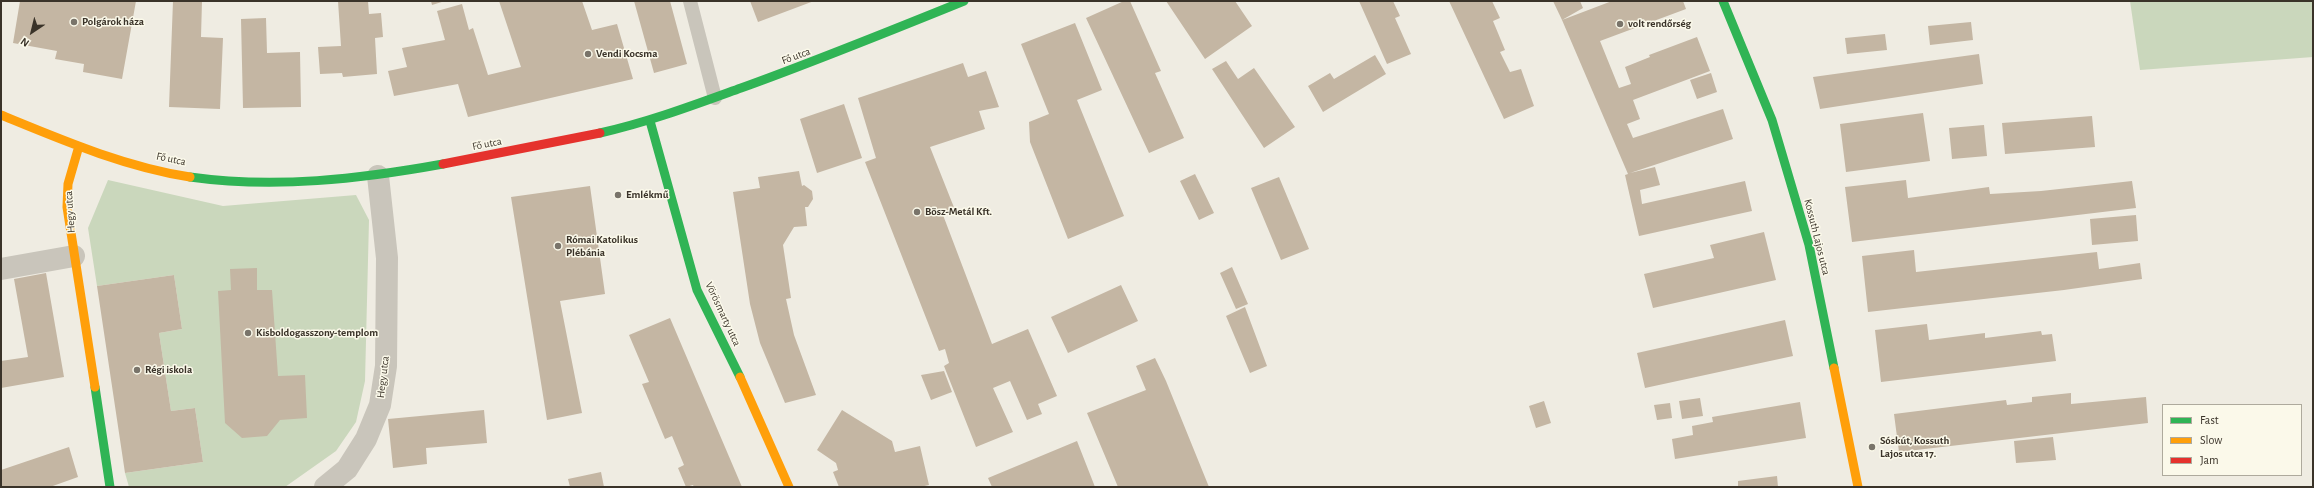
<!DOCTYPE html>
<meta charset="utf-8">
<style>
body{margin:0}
#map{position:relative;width:2314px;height:488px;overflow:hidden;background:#efece2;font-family:"Alegreya Sans",sans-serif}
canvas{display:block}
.frame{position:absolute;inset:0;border:2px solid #3a3329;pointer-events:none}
.legend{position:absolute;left:2162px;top:404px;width:140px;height:72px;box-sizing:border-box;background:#fbf9ea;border:1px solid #aeaa9d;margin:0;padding:5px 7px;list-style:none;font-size:12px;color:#3a3329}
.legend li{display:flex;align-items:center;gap:8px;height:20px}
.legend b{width:20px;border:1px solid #aeaa9d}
.north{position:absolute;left:12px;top:12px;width:40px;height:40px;-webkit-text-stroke:3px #fbf9ea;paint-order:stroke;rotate:215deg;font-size:11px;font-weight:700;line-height:16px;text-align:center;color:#3a3329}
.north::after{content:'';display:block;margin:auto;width:14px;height:18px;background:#3a3329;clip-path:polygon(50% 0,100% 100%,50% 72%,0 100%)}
</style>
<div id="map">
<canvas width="2314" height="488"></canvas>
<div class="frame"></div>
<ul class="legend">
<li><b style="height:5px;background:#30b455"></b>Fast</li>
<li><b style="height:5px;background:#ff9f0a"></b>Slow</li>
<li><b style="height:5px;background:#e5322d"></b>Jam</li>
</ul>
<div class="north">N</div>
</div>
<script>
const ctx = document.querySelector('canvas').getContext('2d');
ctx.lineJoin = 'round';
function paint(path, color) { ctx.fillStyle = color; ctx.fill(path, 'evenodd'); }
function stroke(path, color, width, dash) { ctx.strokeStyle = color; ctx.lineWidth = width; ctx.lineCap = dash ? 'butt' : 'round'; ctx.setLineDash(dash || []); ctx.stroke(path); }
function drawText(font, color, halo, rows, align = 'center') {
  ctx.font = font + ' "Alegreya Sans",sans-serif'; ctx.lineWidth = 3; ctx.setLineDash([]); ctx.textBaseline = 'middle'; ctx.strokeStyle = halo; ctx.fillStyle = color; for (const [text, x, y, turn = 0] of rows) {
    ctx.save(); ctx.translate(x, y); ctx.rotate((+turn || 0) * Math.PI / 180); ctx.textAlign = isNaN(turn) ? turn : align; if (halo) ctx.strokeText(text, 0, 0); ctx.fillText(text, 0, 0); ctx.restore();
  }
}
const green = new Path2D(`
 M2130 1H2313V57L2140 70Z
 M108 180 223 206 356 195 369 220 365 381 356 422 336 451 285 487H129L125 473 203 462 195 408 171 411 159 333 182 329 174 275 97 286 88 228Z`);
const building = new Path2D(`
 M20 1H136L122 79 83 72 84 64 55 59 57 51 13 43Z
 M173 1H202L201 37 223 38 220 109 169 107Z
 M338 1H368L369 14 381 13 383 37 375 38 377 74 343 77 342 73 320 74 318 47 341 46Z
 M431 1H445L432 5Z
 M499 1H582L592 30 617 24 633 79 468 117 458 84 394 96 388 71 407 67 402 48 445 40 437 11 462 4 469 30 473 28 488 75 521 67Z
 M634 1H670L687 64 654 73Z
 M750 1H814L758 22Z
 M1124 1H1130L1161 71 1155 73 1184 138 1149 153 1086 18Z
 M1166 1H1235L1252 26 1205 59Z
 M1359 1H1393L1400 16 1395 18 1411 54 1387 64Z
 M1449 1H1492L1500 18 1493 21 1505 50 1500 52 1510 72 1521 69 1534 106 1504 119Z
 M1553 1H1580L1583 8 1562 20Z
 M1612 1H1683L1686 9 1600 41 1619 88 1631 84 1625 67 1650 57 1649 55 1697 37 1710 71 1633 100 1640 119 1627 124 1633 138 1723 109 1733 139 1630 173 1655 167 1660 185 1640 190 1642 204 1745 181 1752 211 1639 236 1625 175 1628 174 1562 20Z
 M266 18 267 53 300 52 301 107 243 108 241 19Z
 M1971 22 1973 40 1930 45 1928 26Z
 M1075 23 1102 90 1077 100 1124 216 1068 239 1030 142 1029 122 1049 114 1021 44Z
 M1885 34 1887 50 1847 54 1845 38Z
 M1979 54 1983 84 1820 109 1813 77Z
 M1375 55 1386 74 1323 112 1308 86 1330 73 1334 79Z
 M1226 61 1238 79 1254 68 1295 127 1264 148 1212 69Z
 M963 63 968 77 986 71 999 107 979 111 985 129 930 147 955 210 943 215 992 344 1028 329 1057 396 1038 404 1042 414 1027 420 1010 381 993 388 1013 432 976 447 944 366 949 363 945 349 939 351 865 162 876 158 858 98Z
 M1711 73 1717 92 1697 99 1690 80Z
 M844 104 862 158 817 173 800 119Z
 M1923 113 1930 161 1846 172 1840 124Z
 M2092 116 2095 147 2005 154 2002 123Z
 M1984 125 1987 156 1952 159 1949 128Z
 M799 171 802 186 804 185 812 191 813 199 808 207H805L807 226 794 227 783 245 791 298 786 299 794 335 816 395 785 403 760 343 750 304 733 192 760 188 758 177Z
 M1195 174 1214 213 1199 220 1180 181Z
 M1279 177 1309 249 1281 260 1251 188Z
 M1906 180 1908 198 1989 187 1990 194 2041 191 2132 181 2136 208 1852 242 1845 187Z
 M590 186 605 294 560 301 582 413 547 420 511 197Z
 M2136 215 2138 241 2092 245 2090 219Z
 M1764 232 1776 280 1653 308 1644 274 1714 258 1710 245Z
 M1914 250 1916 272 2097 252 2099 269 2140 263 2142 279 2064 290 1868 312 1862 256Z
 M1232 267 1248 304 1236 309 1220 273Z
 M257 268V290H272L278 376 305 375 307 418 280 420 267 436 242 438 225 423 218 291 231 290 230 269Z
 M46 273 64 377 1 388V361L28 357 14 279Z
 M174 275 182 329 159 333 171 411 195 408 203 462 125 473 97 286Z
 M1121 285 1138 321 1068 353 1051 317Z
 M1245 307 1267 366 1250 373 1226 316Z
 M670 318 713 419 742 487H694L693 485 686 487 678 468 684 465 672 436 665 439 642 384 649 382 629 335Z
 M1785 320 1793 356 1645 388 1637 353Z
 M1927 324 1929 340 1985 333V338L2041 331 2042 335 2052 334 2056 361 1881 382 1875 330Z
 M1155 358 1166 381 1209 487H1118L1087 413 1146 390 1136 366Z
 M944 371 952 392 931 400 921 375Z
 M2071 393V404L2146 397 2148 423 1899 452 1894 414 2006 400 2007 405 2032 402V397Z
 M1700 398 1703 416 1682 419 1679 401Z
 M1544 401 1551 423 1536 428 1529 406Z
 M1800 402 1806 438 1675 459 1672 439 1693 435 1692 426 1713 422 1712 417Z
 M1670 403 1672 418 1657 420 1654 405Z
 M484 410 487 443 426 448 427 464 393 468 388 419Z
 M842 410 892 441 895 452 920 446 929 485 920 487H839L833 472 838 470 836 463 817 450Z
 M2053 437 2056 460 2016 463 2014 441Z
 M1077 441 1095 487H992L988 478Z
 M69 447 78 477 50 487H1V470Z
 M601 472 604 487H570L568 479Z
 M1777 476 1778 487H1738V481Z`);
const lane = new Path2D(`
 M690 1 715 98`);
const street = new Path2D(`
 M1 269 74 256
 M325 487 347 469 366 439 380 405 386 366 387 258 378 176`);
const fast = new Path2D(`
 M1723 1 1772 120 1809 245 1834 368
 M650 121 697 290 740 377
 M600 133C649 122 694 105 741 88 816 61 890 31 964 1
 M190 177C275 189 360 179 443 164
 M95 387 110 487`);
const slow = new Path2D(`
 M1 115C62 140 125 167 190 177
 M79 146 68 184 67 207 95 387
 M1834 368 1858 487
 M740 377 789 487`);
const jam = new Path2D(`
 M443 164 600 133`);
const markers = [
 [74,22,4,"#79746a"],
 [1620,24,4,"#79746a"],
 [588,54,4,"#79746a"],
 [618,195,4,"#79746a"],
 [917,212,4,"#79746a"],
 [558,246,4,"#79746a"],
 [248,333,4,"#79746a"],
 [137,370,4,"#79746a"],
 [1872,447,4,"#79746a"]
];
const poiNames = [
 ["Polgárok háza",82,22],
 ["volt rendőrség",1628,24],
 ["Vendi Kocsma",596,54],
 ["Emlékmű",626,195],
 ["Bösz-Metál Kft.",925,212],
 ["Római Katolikus",566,240],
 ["Plébánia",566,253],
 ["Kisboldogasszony-templom",256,333],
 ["Régi iskola",145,370],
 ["Sóskút, Kossuth",1880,441],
 ["Lajos utca 17.",1880,454]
];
const streetNames = [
 ["Fő utca",796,56,-20],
 ["Fő utca",487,144,-11],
 ["Fő utca",171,159,12],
 ["Hegy utca",70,212,-94],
 ["Kossuth Lajos utca",1817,237,76],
 ["Vörösmarty utca",723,314,65],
 ["Hegy utca",383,377,-83]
];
paint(green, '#cad7bc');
paint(building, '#c4b6a3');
stroke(lane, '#c9c5bb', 14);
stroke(street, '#c9c5bb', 22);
stroke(fast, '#30b455', 9);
stroke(slow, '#ff9f0a', 9);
stroke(jam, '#e5322d', 9);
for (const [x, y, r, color] of markers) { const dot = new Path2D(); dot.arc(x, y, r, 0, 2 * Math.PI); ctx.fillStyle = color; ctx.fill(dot); stroke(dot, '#fbf9ea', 1.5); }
drawText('bold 11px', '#3a3329', '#fbf9ea', poiNames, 'left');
drawText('11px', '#3a3329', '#fbf9ea', streetNames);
</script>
